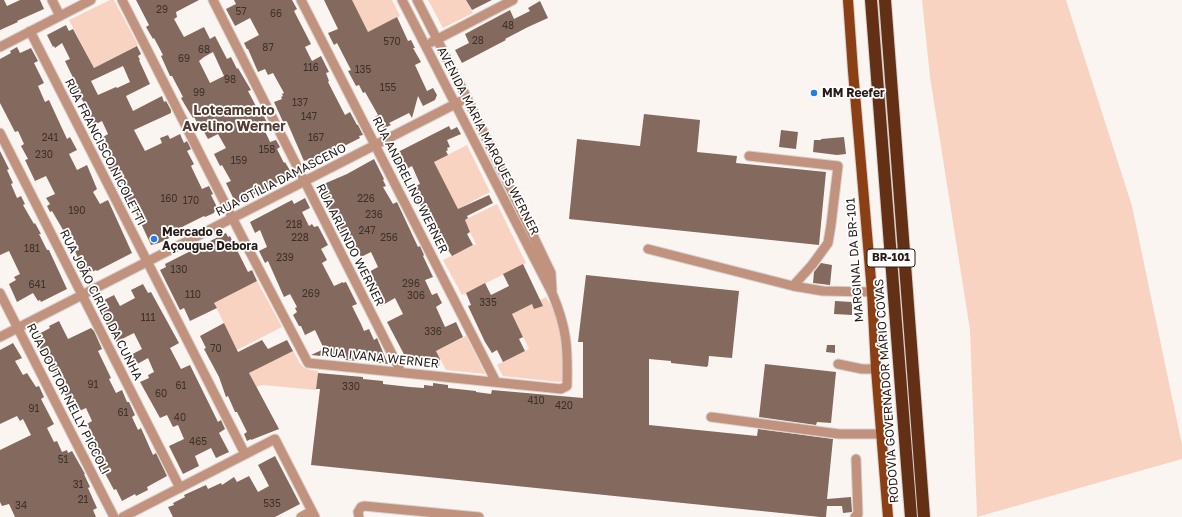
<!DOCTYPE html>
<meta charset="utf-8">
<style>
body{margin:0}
canvas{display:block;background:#fbf5f2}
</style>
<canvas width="1182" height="517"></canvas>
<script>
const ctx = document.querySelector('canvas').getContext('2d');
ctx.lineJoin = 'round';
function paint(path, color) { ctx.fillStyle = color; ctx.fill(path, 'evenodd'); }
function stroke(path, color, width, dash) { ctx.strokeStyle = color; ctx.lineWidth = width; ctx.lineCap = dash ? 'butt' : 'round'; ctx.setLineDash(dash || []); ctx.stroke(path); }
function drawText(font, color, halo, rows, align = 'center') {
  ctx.font = font + ' "Golos Text",sans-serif'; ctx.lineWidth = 3.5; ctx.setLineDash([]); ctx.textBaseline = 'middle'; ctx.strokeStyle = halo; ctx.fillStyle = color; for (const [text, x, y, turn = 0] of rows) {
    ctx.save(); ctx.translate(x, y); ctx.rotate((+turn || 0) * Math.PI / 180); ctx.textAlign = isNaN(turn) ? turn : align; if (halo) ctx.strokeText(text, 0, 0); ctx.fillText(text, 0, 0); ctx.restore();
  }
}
const green = new Path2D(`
 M110 0H114L138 45 94 68 69 20Z
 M351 0H392L400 16 368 32Z
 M428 0H466L473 13 443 28Z
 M922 0H1066L1132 206 1182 445V459L977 517 970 330 930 77Z
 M467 145 490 192 458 209 434 162Z
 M497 204 526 263 462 295 443 260 476 244 464 220Z
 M257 281 282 327 237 350 214 303Z
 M546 297C549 303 554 309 556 316 561 331 566 364 563 380L559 382 503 376 497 365 529 349 512 314Z
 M466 336 485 373V374L446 370 436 351Z
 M293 350C301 365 300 369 318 371L316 390 262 385 256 387 249 373Z`);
const building = new Path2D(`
 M0 0H4L7 6 20 0H40L44 9 17 21 18 22 0 30Z
 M136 0H199L176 12 177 17 174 19 184 37 204 27 210 39 215 36 227 59 231 57 237 69 238 68 245 80 251 90 248 91 258 110 260 109 269 126 264 129 270 142 276 140 280 147 277 149 284 163 285 162 292 174 282 179 283 180 236 204 226 183 231 181 222 165 220 166 214 154 226 148 218 134 208 139 203 130 202 131 194 117 193 118 185 105 181 98 183 97 172 76H170L161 56 163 55 154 38 153 39 146 27 149 25ZM213 52 224 76 210 83 199 61 204 57Z
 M234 0H292L297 9 294 11 311 44 305 47 312 61 321 56 329 72 326 73 329 81 328 82 345 115 350 112 357 125H358L363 135 359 136 360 138 309 164 306 160 304 161 287 122 284 124 274 102 282 99 281 97 283 96 282 94 284 93 273 73 268 75 265 69 258 72 248 49H247L244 43 259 35 250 18 235 26 226 9 236 4Z
 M324 0H352L368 32 397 17 408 41 411 40 415 48H413L421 62 415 65 427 91 433 88 437 95 435 100 423 106 418 96 412 118 409 113 389 123 391 125 383 129 382 126 380 127 375 117 378 115 365 92 363 93 359 85 356 86 348 71 351 70 337 43 334 45 328 33 338 29Z
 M466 0H492L472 10Z
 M540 1 548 18 528 27 505 39 506 40 462 63 455 50 469 43 465 34 510 10 514 19 530 11 528 8Z
 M66 25 69 31 73 29 94 68 137 46 141 54 138 56 140 60H139L150 84 126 96 133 111 162 96 164 102 166 101 171 110V113L134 130 145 151 162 143 160 138 168 135 170 139 180 134 184 143 187 141 191 149 187 151 194 164 191 166 202 189 209 186 213 194 211 195 218 209 214 212V213L205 217 204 216 178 229 180 233 159 243 151 245 132 204 130 205 124 192 125 191 118 176 114 178 108 167 115 163 109 150 107 151 105 147H104L100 139 108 134 102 121 94 125 82 99 78 101 72 88 77 86 65 61 70 59 62 43 55 48 54 46 53 47 47 35ZM123 66 130 82 117 88 116 87 98 95 91 81Z
 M17 47 20 53 31 48 38 61 34 63 44 83 38 86 45 102 49 100 67 139 70 137 77 150 69 154 77 170 87 165 97 189 93 192 100 204 108 200 132 253 97 271 96 270 86 275 83 268 78 270 80 263 75 251 79 250 70 233 66 235 52 211 50 212 47 206 50 204 46 198 55 194 46 176 35 181 25 160 28 159 21 146 24 144 18 131 15 132 0 103V59L11 53 10 51Z
 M644 114 700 120 697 152 737 156 736 163 826 172 819 245 569 219 577 139 640 146Z
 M449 126 451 130 457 127 461 134 447 140 450 147 447 148 448 150 446 151 448 155 434 162 458 209 489 195 493 203 467 216 468 218 465 220 470 232 467 234 473 245 452 256 448 250 446 251 437 234 436 235 411 188 420 184 412 166 401 172 395 162 398 161 396 153Z
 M781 130 798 132 796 149 779 147Z
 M844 137 846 154 837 155 813 152 814 140H821V139Z
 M0 151 9 169 7 170 13 183 11 184 17 198 21 196 25 204 23 205 34 224 35 223 41 234H39L47 250H49L67 289 41 302 40 300 38 301 33 293 17 302 9 284 16 280 14 277 20 274 9 251 0 255Z
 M374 159 384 179 383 180 386 186 383 187 393 204 397 202 418 247 420 246 424 255 423 256 433 277 425 280 432 295 437 293 442 303 436 307 445 327 456 322 463 337 436 351 440 359 439 366 431 365 432 363 407 360 387 322 403 314 395 298 381 306 365 274 378 267 371 252 361 257 359 253 357 254 347 236 343 237 325 204 327 203 319 188V186L347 174Z
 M305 198 310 208 302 212 309 226 312 224 314 227 318 226 328 245 321 249 327 260 322 263 334 286 343 282V283L346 282 357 304 352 306 361 324 364 331 369 329 374 340 377 338 388 364 379 363 375 354 360 361 345 360 344 358 311 355 324 349 315 330 305 335 301 326H299L293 315 297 312 295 308 297 307 290 294 284 297 268 261 265 263 259 251 267 247 260 230 255 233 250 222 292 200 294 204Z
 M226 233 228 237 230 236 248 272 252 270 257 281 214 303 217 308 190 321 184 308 180 310 160 270 166 267 165 264Z
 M821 263 832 265 830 285 813 283 814 272Z
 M523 264 543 306 534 309 532 304 512 314 523 337 519 339 525 351 503 362 497 350 492 353 485 342 468 306 471 305 466 293 485 283 491 295 509 286 503 274Z
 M586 275 739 291 732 358 709 356 708 366H707V367L671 363V361L649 359V425L757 436 758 429 833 439 827 499 851 497 852 512 843 513 842 506H827L826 517H820L311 465 320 389H316L318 373 363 377V379L383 381V384L410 387 424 388V385L433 386V383L448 385V388L476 391V392L491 394 492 390 583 398V342H578Z
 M143 284 148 293 151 292 179 343 170 348 181 369 190 365 218 422 221 420 225 429 219 433 229 452 216 458 211 448 195 456 199 466 183 474 169 446 184 439 178 425 173 427 167 415 160 418 140 382 149 378 148 375 154 372 148 358 132 367 127 357 142 349 134 333 116 342 100 312 104 310 100 302 114 295 120 306 135 298 131 290Z
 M835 301 852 302V315L834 314Z
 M59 321 68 339 91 328 94 331 102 349 98 351 111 378 109 379 116 393 122 390 127 402H129L135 415 132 417 138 430 141 428 153 455 156 453 167 476 147 487 148 490 136 496 135 494 122 501 116 489 114 490 87 440 93 437 87 424 92 421 86 408 73 414 70 408 68 409 65 402 68 400 61 387 63 386 57 373 55 374 46 355 44 356 35 337 37 336V335L50 328 49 326Z
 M224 323 238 352 262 340 268 349 287 340 293 351 249 373 279 429 251 440V439L247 441 244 434 247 432 237 412H235L228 396 226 397 219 377 204 349 206 348 200 336Z
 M13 343 22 358 15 361 23 375 27 373 36 387 39 386 44 397 41 399 54 424 47 428 54 442 57 441 62 452 67 450 68 453 72 451 85 474H84L90 487 88 488 97 508 93 510 96 517H15L9 504 2 506 0 502V450L31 435 23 419 20 421 17 416 0 424V350Z
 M827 345H835V353L826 352Z
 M765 364 836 372 831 423 817 422 816 425 759 417Z
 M275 456 300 504 275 517H173L168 507 174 505 173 503 185 497 184 495 206 485 208 489 221 483 222 485 234 477 237 482 249 476 258 492 269 486 258 465Z`);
const minor = new Path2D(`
 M52 0 60 16
 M122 0 239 231 308 363 561 389 567 386C568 348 567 328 552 293L402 0
 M213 0 401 372
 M301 0 496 382
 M417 0 467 98 551 273 552 290
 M30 31 245 454
 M432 42 513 0
 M0 47 91 0
 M0 133 180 488
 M749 156 838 166 831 225 828 243 812 265 793 286
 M648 249 793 286 823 291 872 292
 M0 293 114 517
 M0 337 467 98
 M838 364 862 369H876
 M711 417 839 434H882
 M123 517 275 439 315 517
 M301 517 312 511
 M359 517 358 512 361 507 364 506 479 517
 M855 517 858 514 856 459`);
const major = new Path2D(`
 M848 0 853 71 872 292 876 369 888 517`);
const highway = new Path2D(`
 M871 0 911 517
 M885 0 924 517`);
const markers = [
 [814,93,4,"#237ee8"],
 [154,239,4,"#237ee8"]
];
const numberNames = [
 ["29",162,10],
 ["57",241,12],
 ["66",276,14],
 ["48",508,26],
 ["28",478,41],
 ["570",392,42],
 ["87",268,48],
 ["68",204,50],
 ["69",184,59],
 ["116",311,68],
 ["135",363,70],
 ["98",230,80],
 ["155",388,88],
 ["99",199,93],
 ["137",300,103],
 ["147",309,117],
 ["241",50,138],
 ["167",316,138],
 ["158",267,150],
 ["230",44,155],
 ["159",239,161],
 ["160",169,199],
 ["226",366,199],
 ["170",191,201],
 ["190",77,211],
 ["236",374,215],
 ["218",294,225],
 ["247",367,231],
 ["228",300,238],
 ["256",389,238],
 ["181",32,249],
 ["239",285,258],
 ["130",179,270],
 ["296",411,284],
 ["641",37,285],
 ["269",311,294],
 ["110",193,295],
 ["306",416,296],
 ["335",488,303],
 ["111",148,318],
 ["336",433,332],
 ["70",216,349],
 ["91",93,385],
 ["61",181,386],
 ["330",351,387],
 ["60",161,394],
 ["410",536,401],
 ["420",564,406],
 ["91",34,409],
 ["61",123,413],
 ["40",180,418],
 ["465",198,442],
 ["51",63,460],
 ["31",78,485],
 ["21",83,500],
 ["535",272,504],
 ["34",21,506]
];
const shields = [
 [891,258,48]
];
const shieldNames = [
 ["BR-101",891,258]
];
const poiNames = [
 ["MM Reefer",822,93],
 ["Mercado e",162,232],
 ["Açougue Debora",162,246]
];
const streetNames = [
 ["AVENIDA MARIA MARQUES WERNER",488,141,63],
 ["RUA FRANCISCO NICOLETTI",105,152,63],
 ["RUA OTÍLIA DAMASCENO",281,180,-27],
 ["RUA ANDRELINO WERNER",410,185,63],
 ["RUA ARLINDO WERNER",350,245,63],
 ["MARGINAL DA BR-101",855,260,-94],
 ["RUA JOÃO CIRILO DA CUNHA",101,305,63],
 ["RUA IVANA WERNER",380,358,6],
 ["RODOVIA GOVERNADOR MÁRIO COVAS",887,391,-94],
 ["RUA DOUTOR NELLY PICCOLI",68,399,63]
];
const quarterNames = [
 ["Loteamento",234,111],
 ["Avelino Werner",234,127]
];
paint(green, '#f9d3c1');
paint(building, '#846a5e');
stroke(minor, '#d9d2cf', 11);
stroke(major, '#d9d2cf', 12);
stroke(highway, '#d9d2cf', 14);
stroke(minor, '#c1937f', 9);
stroke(major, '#8b3f14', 10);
stroke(highway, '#633016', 12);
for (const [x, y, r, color] of markers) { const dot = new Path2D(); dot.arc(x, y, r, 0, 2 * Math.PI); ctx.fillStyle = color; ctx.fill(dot); stroke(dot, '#fff', 1.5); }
drawText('10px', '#3e2f29', null, numberNames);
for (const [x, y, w] of shields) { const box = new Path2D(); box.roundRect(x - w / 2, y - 9, w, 18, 3); ctx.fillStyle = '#fff'; ctx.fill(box); stroke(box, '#261b17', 1); }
drawText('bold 11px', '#261b17', null, shieldNames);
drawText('bold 12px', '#261b17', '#fff', poiNames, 'left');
drawText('12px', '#261b17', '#fff', streetNames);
drawText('bold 14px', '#543c32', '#fff', quarterNames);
</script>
